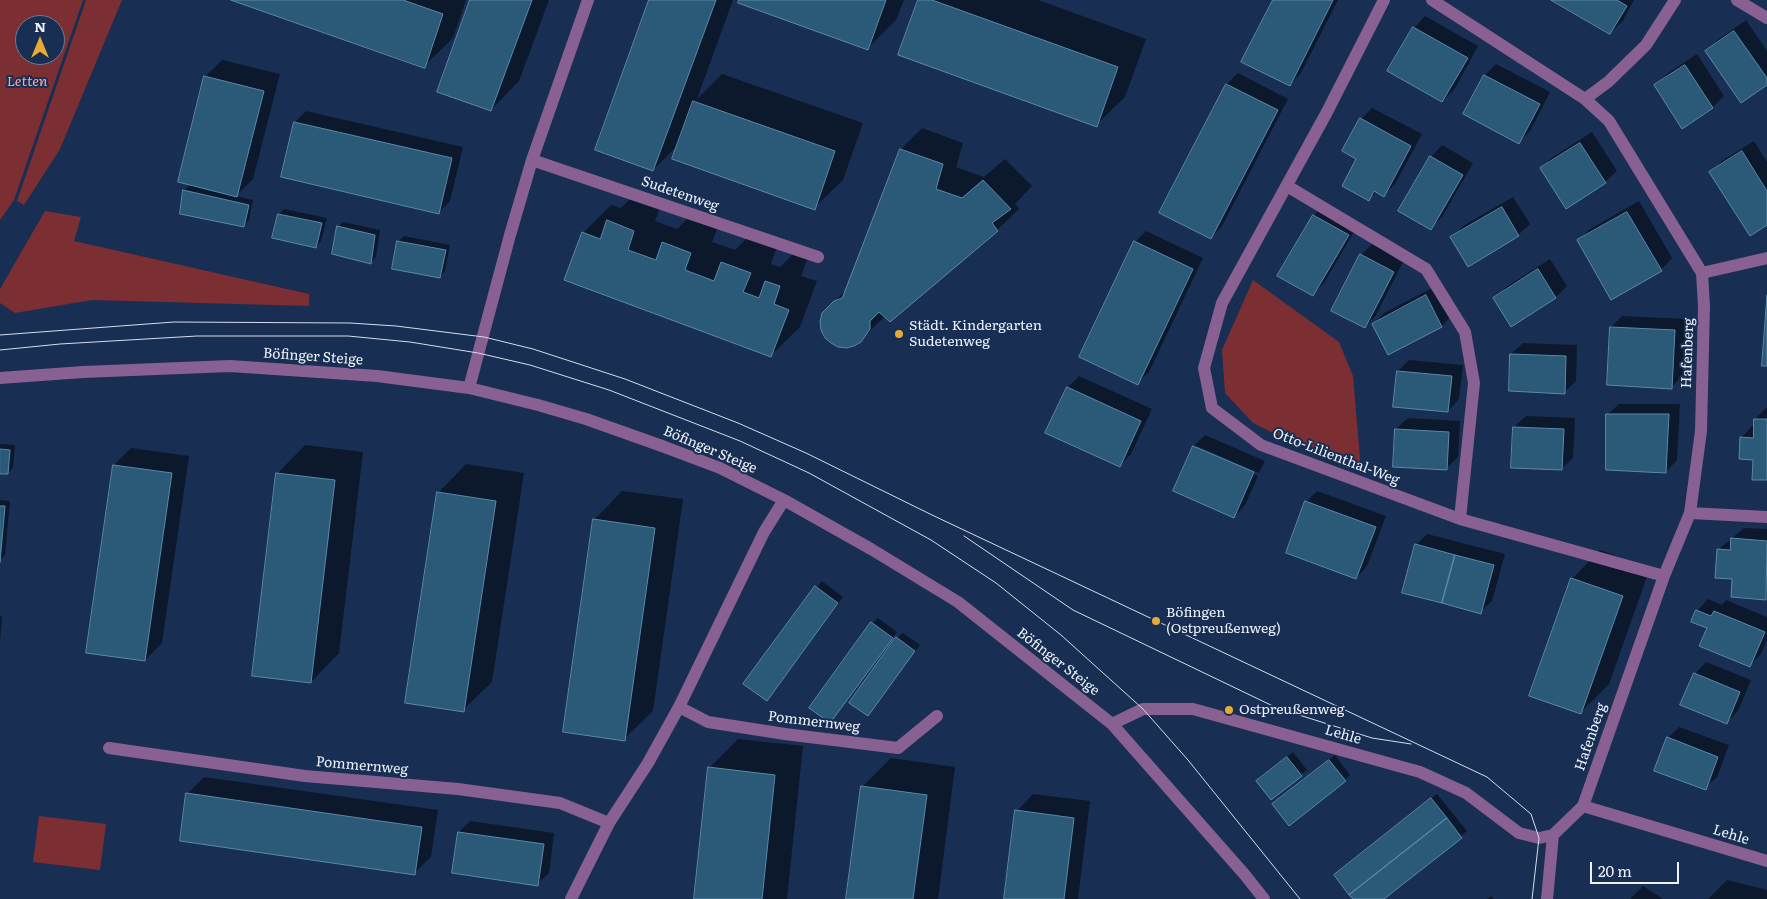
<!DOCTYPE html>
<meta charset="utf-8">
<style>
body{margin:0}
#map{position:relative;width:1767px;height:899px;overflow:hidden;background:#182e52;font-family:Literata,serif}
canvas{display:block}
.north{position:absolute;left:15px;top:15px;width:50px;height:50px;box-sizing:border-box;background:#182e52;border:1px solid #6d7c96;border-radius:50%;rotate:0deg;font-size:14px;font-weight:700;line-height:20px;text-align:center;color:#ecf1fb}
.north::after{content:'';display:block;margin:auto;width:18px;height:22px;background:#e7ac36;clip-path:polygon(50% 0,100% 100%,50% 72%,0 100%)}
.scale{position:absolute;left:1590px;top:862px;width:89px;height:22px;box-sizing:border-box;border:2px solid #ecf1fb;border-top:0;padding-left:6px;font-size:15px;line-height:18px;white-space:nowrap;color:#ecf1fb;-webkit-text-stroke:4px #182e52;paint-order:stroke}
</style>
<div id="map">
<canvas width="1767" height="899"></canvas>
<div class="north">N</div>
<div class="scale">20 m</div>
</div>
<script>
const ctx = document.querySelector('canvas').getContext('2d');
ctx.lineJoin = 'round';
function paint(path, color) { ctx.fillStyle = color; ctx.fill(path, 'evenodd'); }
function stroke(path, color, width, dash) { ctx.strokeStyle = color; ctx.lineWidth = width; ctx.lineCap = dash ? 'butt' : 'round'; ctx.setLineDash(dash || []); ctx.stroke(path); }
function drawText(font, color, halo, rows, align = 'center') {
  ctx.font = font + ' Literata,serif'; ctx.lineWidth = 4; ctx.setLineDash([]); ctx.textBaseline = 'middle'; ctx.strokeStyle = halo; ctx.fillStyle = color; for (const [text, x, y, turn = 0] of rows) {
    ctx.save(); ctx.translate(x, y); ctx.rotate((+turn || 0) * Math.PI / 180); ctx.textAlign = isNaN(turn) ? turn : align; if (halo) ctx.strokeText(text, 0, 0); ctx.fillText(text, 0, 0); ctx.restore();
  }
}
const green = new Path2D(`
 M0 0H83L14 200 0 220ZM25 25H55V55H25Z
 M86 0H122L60 149 24 205 17 201Z
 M45 211 81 217 74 241 309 294V306L92 300 15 313 0 303V289Z
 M1253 280 1339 342 1353 376 1361 470 1285 439 1253 423 1225 393 1222 350Z
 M39 816 106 824 100 870 33 862Z`);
const shadow = new Path2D(`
 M234 0H466L453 38 424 66Z
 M471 0H549L519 81 491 110Z
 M651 0H733L697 99 722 74 863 123 843 180 814 208 679 144 653 170Z
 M741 0H904L896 20 868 48Z
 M920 0H1038L1146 39 1125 97 1096 125Z
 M1274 0H1338L1301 73 1290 85Z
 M1553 0H1634L1622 22 1610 33Z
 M1425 16 1478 46 1454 90 1442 101 1414 28Z
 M1746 20 1767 51V83L1707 51 1718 40Z
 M1697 54 1724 96 1713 107 1682 127 1656 85 1667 74Z
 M222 60 280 74 253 179 236 196 253 200 249 220 244 226 184 190 191 184 179 181 206 76Z
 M1496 64 1550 92 1530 131 1519 142 1485 75Z
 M1238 73 1288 99 1222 226 1211 238 1161 212 1227 84Z
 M1372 108 1422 134 1395 184 1384 195 1377 191 1369 199 1358 158 1361 119Z
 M306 111 463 147 450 201 439 212 295 122Z
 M922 128 963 143 956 167 984 177 1005 159 1032 186 1015 204 1019 209 997 230 890 320 885 316 860 341 834 302 846 290 901 149Z
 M1592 132 1617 171 1605 182 1541 168 1553 157Z
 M1754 141 1767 162V224L1710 173 1722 161Z
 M1442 145 1473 163 1442 217 1430 228 1431 157Z
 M636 193 662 202 655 221 677 229 692 214 719 224 712 242 735 250 751 234 778 244 771 264 780 267 794 253 808 258 801 276 817 281 800 327 771 355 583 233 611 205 621 208Z
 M1513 197 1530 224 1518 235 1452 238 1463 226Z
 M1639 201 1672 258 1661 270 1578 241 1590 229Z
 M1325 204 1359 223 1324 283 1313 294 1279 275 1314 215Z
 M284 209 327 218 321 241 316 247 274 237 279 214Z
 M343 222 380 230 376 257 370 263 338 227Z
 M1146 231 1203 258 1149 372 1137 384 1135 242Z
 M404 236 450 245 445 271 440 277 398 242Z
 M1372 244 1404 260 1376 315 1365 327 1361 255Z
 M1550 259 1567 286 1556 297 1512 325 1495 298 1506 287Z
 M1438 285 1453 314 1442 326 1388 353 1373 324 1384 313Z
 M1622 316 1686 319 1683 376 1671 387 1611 327Z
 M1523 343 1577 345 1576 381 1564 392 1511 354Z
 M1409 360 1463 365 1459 399 1448 411 1398 371Z
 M1079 376 1152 409 1131 454 1120 465 1068 387Z
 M1619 404H1680L1677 460 1666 472 1607 415Z
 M1766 408H1767V479L1741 438 1752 426H1755V419Z
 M1526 416 1575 418 1573 458 1561 469 1514 427Z
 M1408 418 1460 421 1458 457 1446 469 1396 429Z
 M1205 435 1265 461 1259 473 1197 446V449L1258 476 1245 505 1234 517 1174 491 1194 446Z
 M0 444 15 445 13 468 8 473 0 472Z
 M305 445 363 452 339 653 311 682 277 474Z
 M131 448 189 456 162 643 145 660 88 652 114 465Z
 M466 464 524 473 492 682 463 710 438 493Z
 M622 491 683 499 653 711 624 739 594 520Z
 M1317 491 1386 516 1367 566 1356 578 1306 502Z
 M0 500 10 501 5 555 0 560Z
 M1744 528 1767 529V597L1765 599 1733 577 1719 549Z
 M1427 534 1505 554 1492 601 1480 612 1416 545Z
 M1600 550 1650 568 1609 684 1580 713 1572 579Z
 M822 581 843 597 772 694 745 683Z
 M1708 599 1722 605 1726 600 1767 617V640L1761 654 1750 665 1709 628 1697 611Z
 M0 616H2L0 644Z
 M878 618 897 632 830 722 872 623Z
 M903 633 920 645 868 714 897 638Z
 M1706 662 1751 680 1738 711 1727 722 1695 674Z
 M1679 727 1729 745 1717 777 1705 788 1668 738Z
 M738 739 803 746 787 899H695L709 768Z
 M1293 752 1307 770 1271 798 1263 776Z
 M1335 755 1350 775 1345 780 1279 798Z
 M891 758 955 767 938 899H848L862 787Z
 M204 777 438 810 431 857 414 873 187 794Z
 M1033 794 1090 801 1078 899H1005L1017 811Z
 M1437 794 1467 831 1382 899H1354L1341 870Z
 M470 821 554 833 549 873 537 884 453 872 459 832Z
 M1727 880 1767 890V899H1708Z
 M1643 886 1663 899H1630Z
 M1491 896 1494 899H1487Z`);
const building = new Path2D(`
 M231 0H403L443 14 425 68Z
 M470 0H532L491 111 437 92Z
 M649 0H716L653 171 595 150Z
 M739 0H886L868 50 738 3Z
 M918 0H932L1118 67 1097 127 898 55Z
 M1273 0H1333L1290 86 1241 62Z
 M1551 0H1617L1627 6 1610 34Z
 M1413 27 1468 58 1442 102 1387 71Z
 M1734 31 1767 78V85L1741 103 1705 51Z
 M1685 65 1713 108 1682 129 1654 85Z
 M1484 75 1540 104 1519 144 1463 114Z
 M204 76 264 91 237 197 178 182Z
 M1226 84 1278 110 1211 239 1159 213Z
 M693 101 835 151 815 210 672 159Z
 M1360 118 1411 146 1384 197 1374 191 1369 201 1342 186 1356 159 1342 151Z
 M294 122 452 158 439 214 281 177Z
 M1580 143 1606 183 1566 209 1540 168Z
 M900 149 943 164 936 189 962 198 983 180 1011 209 992 223 998 231 890 322 879 312 870 321V329L861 342 854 346 846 348 838 347 831 343 825 338 821 330 820 322 822 313 834 301 842 298Z
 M1742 151 1767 191V225L1750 236 1709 172Z
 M1430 156 1463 175 1431 230 1398 211Z
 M183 190 249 205 244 227 180 214Z
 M1502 207 1519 236 1468 267 1450 237Z
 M1627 212 1662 271 1611 300 1577 240Z
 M278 214 322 223 316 248 272 238Z
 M1313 215 1349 235 1313 296 1277 276Z
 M607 220 634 231 628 250 656 260 662 242 691 253 685 270 714 281 721 262 751 273 743 292 759 298 765 281 780 286 774 304 789 310 771 357 564 280 582 232 600 239Z
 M337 226 375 235 371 264 332 254Z
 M397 241 446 250 440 278 392 269Z
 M1134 241 1193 269 1138 385 1079 357Z
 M1360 254 1394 272 1365 328 1331 311Z
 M1538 269 1556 298 1511 327 1493 298Z
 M1426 295 1442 327 1388 355 1372 324Z
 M1767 295V366H1762Z
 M1610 327 1675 330 1672 389 1607 385Z
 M1510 354 1566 356 1565 394 1509 391Z
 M1397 371 1452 376 1448 412 1393 407Z
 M1067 387 1141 421 1120 467 1045 433Z
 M1606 414H1669L1666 473 1606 470Z
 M1754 419H1767V480H1752L1753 460 1739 459 1740 437 1753 438Z
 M1513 427 1564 429 1562 470 1511 468Z
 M1395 429 1449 432 1447 470 1393 467Z
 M1193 446 1254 472 1234 518 1173 491Z
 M0 449 10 450 8 474H0Z
 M113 465 172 473 145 661 86 653Z
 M276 473 335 480 311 683 252 676Z
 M437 492 496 501 464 712 405 703Z
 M1305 501 1376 527 1356 579 1286 553Z
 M0 506H5L0 562Z
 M593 519 655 528 625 741 563 732Z
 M1731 538 1767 541 1766 600 1731 597 1732 579 1715 578 1717 549 1730 550Z
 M1415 544 1455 555 1442 603 1402 593Z
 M1455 555 1494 565 1481 614 1442 603Z
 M1571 578 1623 596 1581 714 1529 696Z
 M815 586 838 603 767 701 743 684Z
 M1696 610 1711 616 1714 611 1765 632 1750 667 1699 646 1707 628 1691 622Z
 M871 622 893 638 830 723 809 708Z
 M896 637 915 651 868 716 849 703Z
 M1694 673 1740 692 1727 724 1680 705Z
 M1667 737 1718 757 1706 790 1654 771Z
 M1287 757 1302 776 1271 800 1256 781Z
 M1329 760 1346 781 1289 826 1272 804Z
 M708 767 775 775 762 899H694Z
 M861 786 927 795 913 899H846Z
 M186 793 422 827 415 875 180 841Z
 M1431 798 1447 818 1349 895 1334 875Z
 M1015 810 1074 818 1064 899H1004Z
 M1447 818 1462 838 1384 899H1353L1349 895Z
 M458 832 544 844 538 886 452 873Z`);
const minor = new Path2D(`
 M1384 0 1327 112 1222 303 1204 368 1212 408 1261 445 1460 519 1664 576
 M1737 0 1767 18
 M1585 99 1608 82 1646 45 1675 0
 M532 160 818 257
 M1287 186 1426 269 1465 332 1474 383 1460 519
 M1702 273 1767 258
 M0 378 83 372 230 366 377 376 469 388 538 405 586 419 662 446 720 468 784 500 871 549 958 602 1112 724 1245 875 1264 899
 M469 388 510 235 532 160 588 0
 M1690 513 1767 517
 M679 707 708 722 785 734 898 748 937 716
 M1112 724 1143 709H1193L1420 772 1466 793 1519 833 1539 838 1553 835 1583 806 1664 576 1690 513 1701 431 1704 306 1702 273 1609 121 1585 99 1432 0
 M109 748 305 776 458 789 560 803 609 823
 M1583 806 1767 861
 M571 899 609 823 648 763 679 707 764 532 784 500
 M1547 899 1553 835`);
const tram = new Path2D(`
 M0 335 174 322 350 323 396 326 484 337 533 349 625 379 738 423 806 453 932 515 1487 777 1531 814 1539 838 1532 899
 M0 350 60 344 197 336H348L410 342 478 353 530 365 609 390 740 441 809 473 931 540 996 583 1061 635 1143 709 1188 760 1300 899
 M964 536 1073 610 1277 708 1372 738 1411 744`);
const markers = [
 [899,334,5,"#e7ac36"],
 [1156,621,5,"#e7ac36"],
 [1229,710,5,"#e7ac36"]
];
const parkNames = [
 ["Letten",27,82]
];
const streetNames = [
 ["Sudetenweg",680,194,19],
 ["Hafenberg",1688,353,-88],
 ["Böfinger Steige",313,357,4],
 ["Böfinger Steige",710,450,23],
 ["Otto-Lilienthal-Weg",1336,457,21],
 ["Böfinger Steige",1058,662,38],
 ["Pommernweg",814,722,7],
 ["Lehle",1343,735,16],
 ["Hafenberg",1591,737,-71],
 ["Pommernweg",362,766,5],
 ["Lehle",1731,835,17]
];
const poiNames = [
 ["Städt. Kindergarten",909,326],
 ["Sudetenweg",909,342],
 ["Böfingen",1166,613],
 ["(Ostpreußenweg)",1166,629],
 ["Ostpreußenweg",1239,710]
];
paint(green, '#7b2f32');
paint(shadow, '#0007');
paint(building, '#2b5978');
stroke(building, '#5a89aa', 1);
stroke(minor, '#886091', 12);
stroke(tram, '#d6ddea', 1);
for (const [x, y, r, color] of markers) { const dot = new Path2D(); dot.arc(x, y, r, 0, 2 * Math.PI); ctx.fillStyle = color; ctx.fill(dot); stroke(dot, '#182e52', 2); }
drawText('italic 14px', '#feaba9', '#182e52', parkNames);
drawText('14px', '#ecf1fb', '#182e52', streetNames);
drawText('14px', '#ecf1fb', '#182e52', poiNames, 'left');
</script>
